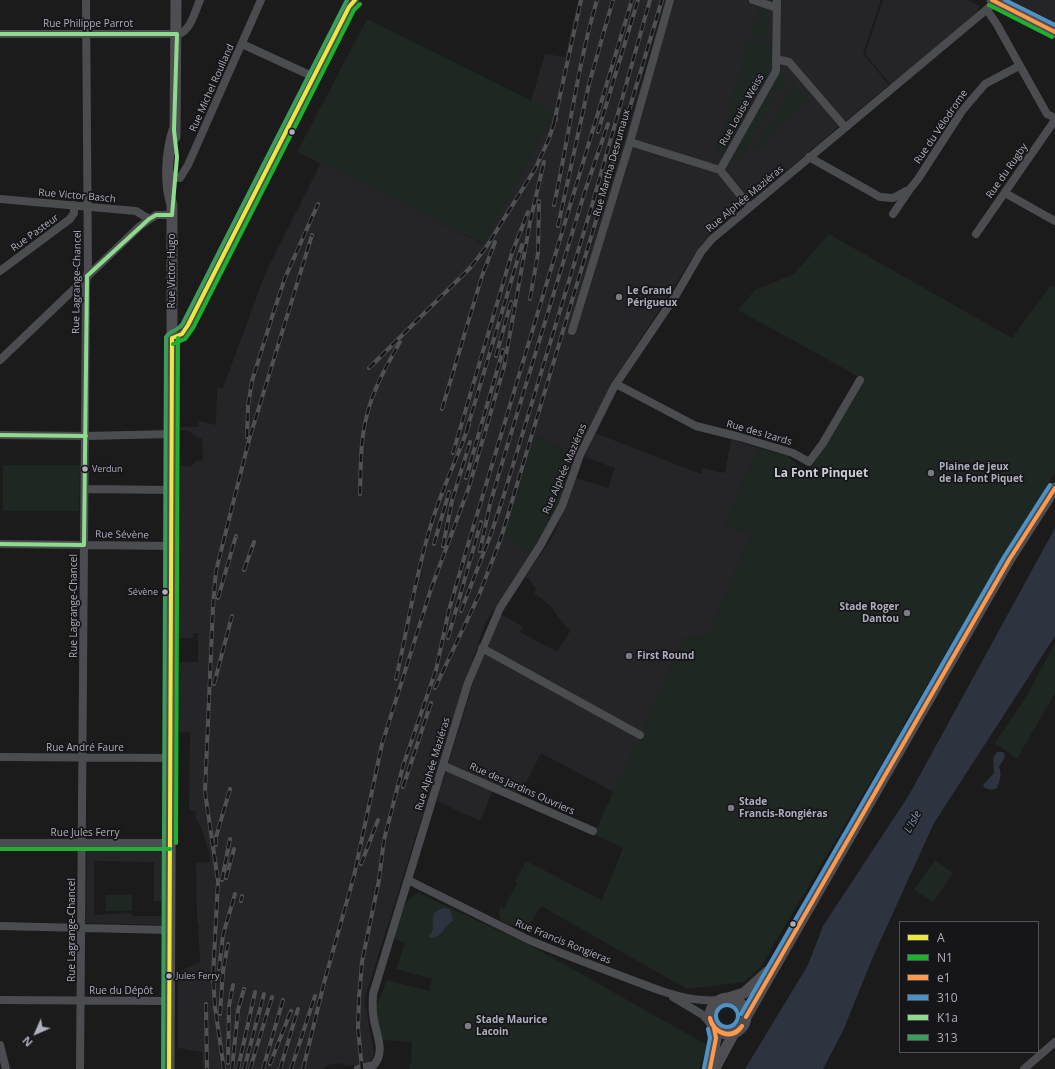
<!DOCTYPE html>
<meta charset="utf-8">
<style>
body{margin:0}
#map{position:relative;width:1055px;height:1069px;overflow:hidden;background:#1b1b1c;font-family:"Open Sans",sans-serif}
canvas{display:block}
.legend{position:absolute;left:899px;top:921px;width:140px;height:132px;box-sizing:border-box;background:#161518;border:1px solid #52535a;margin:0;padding:5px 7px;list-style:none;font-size:12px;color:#adafbd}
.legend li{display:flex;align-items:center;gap:8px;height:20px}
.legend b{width:20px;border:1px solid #52535a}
.north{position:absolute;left:16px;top:1013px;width:40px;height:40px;-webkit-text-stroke:3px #161518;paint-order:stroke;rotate:225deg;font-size:11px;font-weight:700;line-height:16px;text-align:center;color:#adafbd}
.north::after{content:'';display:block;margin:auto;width:14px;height:18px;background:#adafbd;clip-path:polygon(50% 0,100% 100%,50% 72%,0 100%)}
</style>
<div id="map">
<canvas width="1055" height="1069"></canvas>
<ul class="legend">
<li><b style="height:5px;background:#ece842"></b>A</li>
<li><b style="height:5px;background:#1eb12f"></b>N1</li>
<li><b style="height:5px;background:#ff9a4c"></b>e1</li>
<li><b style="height:5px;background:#4d92c7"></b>310</li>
<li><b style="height:5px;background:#8ddb8d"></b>K1a</li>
<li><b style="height:5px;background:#3a9d5c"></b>313</li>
</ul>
<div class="north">N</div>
</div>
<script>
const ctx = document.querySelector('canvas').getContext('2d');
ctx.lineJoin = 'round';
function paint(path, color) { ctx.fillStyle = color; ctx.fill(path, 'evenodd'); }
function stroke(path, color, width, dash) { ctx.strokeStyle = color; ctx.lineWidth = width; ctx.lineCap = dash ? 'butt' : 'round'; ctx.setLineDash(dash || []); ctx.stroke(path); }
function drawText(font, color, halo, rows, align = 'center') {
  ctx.font = font + ' "Open Sans",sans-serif'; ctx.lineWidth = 3.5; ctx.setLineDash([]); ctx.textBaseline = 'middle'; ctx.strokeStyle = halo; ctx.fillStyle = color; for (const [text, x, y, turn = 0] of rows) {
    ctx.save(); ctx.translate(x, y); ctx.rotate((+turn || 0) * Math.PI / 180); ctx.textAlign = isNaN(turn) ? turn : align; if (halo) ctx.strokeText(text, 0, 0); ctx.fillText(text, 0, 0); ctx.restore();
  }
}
const built = new Path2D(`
 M578 0H665L580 285 667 0H881L863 54 889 85 710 234 702 243 613 382 578 453 534 436 532 553 485 623 450 728 366 994 365 1003 374 1053 373 1057 368 1063 344 1066 341 1063 328 1065 324 1069H203L202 1052 178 1048V972L200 962 198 922H197L196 863 210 862V855L201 827 195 818 196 812 189 810 190 732H179V662H198V633H193V638H179L180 465 191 467 192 464H195V461L203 460 202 439 196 437 189 431 180 430V427H198L199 421 216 425 217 388H223L265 274 321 163 483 244 554 113 531 101 545 54 565 57Z
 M883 0H968L980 6 976 13 891 85 865 54Z
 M1055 0V22L1012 1V0Z
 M595 433 701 474 702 468 725 473 731 439 758 448 725 525 752 533 713 624 714 631 702 636 684 638 614 792 541 753 520 795 495 785 480 821 437 801 474 680 501 614 523 627 520 632 557 652 570 631 555 613 552 607 534 593 536 589 528 578H525L554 535 576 478 608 488 615 468 585 457Z
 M87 850 162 851V901H154V862L94 861V915L131 913 132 916H161V925L86 923Z`);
const green = new Path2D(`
 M758 8 768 11 766 40 749 39Z
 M367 19 554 112 484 244 297 152Z
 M748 42 772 43 770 73 762 86 739 74Z
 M781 70 787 78 778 94 770 89Z
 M738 76 757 86 738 119 727 113Z
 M793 83 808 100 777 128 748 159Z
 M767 94 775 99 758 129 750 124Z
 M726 115 742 124 723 156 716 152Z
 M748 127 756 132 738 165 730 160Z
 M829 234 1012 338 1051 285 1055 287V473L910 713 899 734 760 968 744 982 687 989 541 906 525 932 500 920 499 912 500 907 504 908 517 883 515 882 526 861 602 900 623 848 594 834 684 638 702 636 714 631 713 624 752 533 725 525 758 448 786 455 808 473 863 379 738 310 755 290 794 274Z
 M534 436 578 453 559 504 532 553 505 537Z
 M3 465H80L79 511H3Z
 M1055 643V693L1017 759 995 743 1026 697Z
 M935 860 953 873 933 902 914 890Z
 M419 893 537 949 707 1045 699 1069H409V1065L411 1064 412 1042 381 1040 375 1010 387 980 429 991 432 979 396 969 405 943 394 939C399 925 402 897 419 893Z
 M106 895H132V911H106Z`);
const water = new Path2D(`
 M1055 528V636L934 823 872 959 843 1031 823 1069H745L808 965 823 926 909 795Z
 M997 752H1004L1005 757 999 767C1002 775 1000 780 997 788L991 790 985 788 983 785 994 773 993 758Z
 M444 908 450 909 453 921C443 926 443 938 430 938L429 936C440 925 423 914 444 908Z`);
const minor = new Path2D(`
 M753 0 777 8
 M987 10 996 23 1047 114 1055 118
 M0 34H179C191 30 195 11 200 0
 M242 44 314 77
 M776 59 789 62 845 127
 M630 142 720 170 750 207
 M809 157 880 197 893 198 906 191
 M720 170 776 71 777 0
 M169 172 174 178H180L188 165 261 0
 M1005 193 1055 221
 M0 199 136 211 149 219
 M893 214 910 189 918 179 962 111 985 84 1019 66
 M976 234 1055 120
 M0 271 70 219 74 213V205
 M572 331 630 142 670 0
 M172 338C183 338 187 327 191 319L349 7 355 0
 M0 360 140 226 156 215H172
 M616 384 696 426 740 437 793 453 809 462 823 443 860 380
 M0 435 86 436 172 434
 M85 489 172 490
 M0 544 171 546
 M482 648 640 735
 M0 757 170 758
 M444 766 593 831
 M0 843H170
 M408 880 529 940C560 953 592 965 624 977 653 988 686 1003 719 1000
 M0 926 170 930
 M673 997 703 1015 711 1024
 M0 1000 169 1001
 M0 1045 6 1069
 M80 1069 86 284 88 270 86 0
 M358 1069 374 1065C387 1050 374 1031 373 1013 372 1007 373 1000 373 994L468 683 500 608 540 546 562 506 580 455 614 387 676 295 701 252 712 239 998 0
 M1024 1069 1055 1042`);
const major = new Path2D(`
 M992 0 1055 32
 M175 137 176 0
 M728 998 744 993 767 972
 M710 1016a18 18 0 1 1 36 0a18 18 0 1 1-36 0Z
 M746 1017 1009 560 1055 488
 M715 1068 734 1033
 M169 1069 172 490V205C165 182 167 152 174 130
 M710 1069 716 1038 714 1028`);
const rail = new Path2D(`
 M554 123 581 0
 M598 132 638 0
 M554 205C569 137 577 67 597 0
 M558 226 589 84 613 0
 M530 299 538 253 539 201
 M496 356 511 302
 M369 368 470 268 487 246 535 169 548 141 556 118
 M442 409 482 276 495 242
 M467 429 522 245
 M247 437 248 406 252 381 272 317 285 278 318 204
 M453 453 512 253 528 212
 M466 478 503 350
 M360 494C361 468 360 440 367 415 373 389 387 365 400 342
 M434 544 449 492
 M443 546 452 501 470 442
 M480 551 490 504 506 450 585 191 608 124
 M244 570 254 542
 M218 598 236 536
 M461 611 491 534 503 498 593 202 650 0
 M448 638 481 522
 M396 679C408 627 415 576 431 525 441 491 457 459 469 425
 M214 684 232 616
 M435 688 479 595 501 538 662 0
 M403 787 431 703
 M216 845V837L230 789
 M361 864 378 820
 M226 878 234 849
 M222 880 230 839
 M241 901 242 896
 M219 969 223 935 235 894
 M206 1004 207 1069
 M220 1014 223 971 228 944
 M228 1063 229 1006 233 985
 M270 1064 291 1011
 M224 1069 215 1007 213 977 218 881 205 792 213 606 216 571 249 440 312 235
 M232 1069 238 1010 244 989
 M238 1069 255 992
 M244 1069 264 994
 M250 1069 272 997
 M263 1069 283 1000
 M280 1069 298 1009
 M291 1069 315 996
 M303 1069 324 983 354 876 382 744 431 589 469 487 504 367 530 222 544 162
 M362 1069 358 1028 359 998 362 962 379 880 384 840 403 766 436 670 449 610 470 538 632 0`);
const bus1 = new Path2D(`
 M172 338 182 334 188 325 349 7 355 0
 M169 1069 172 338`);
const bus2 = new Path2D(`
 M989 5 1052 37
 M173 344 185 339 193 328 354 10 360 4
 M176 843 178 338
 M0 849H170`);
const bus3 = new Path2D(`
 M992 0 1055 32
 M746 1017 1009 560 1055 488
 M710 1018C714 1033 731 1040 742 1026
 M710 1018C712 1033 733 1042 742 1026
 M710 1069 716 1038 714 1028`);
const bus4 = new Path2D(`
 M1005 0 1055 25
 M716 1016a11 11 0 1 1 22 0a11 11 0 1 1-22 0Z
 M741 1014 1004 557 1050 485
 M704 1068 710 1038 708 1029`);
const bus5 = new Path2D(`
 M0 34H177L174 130 177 157 172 215
 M87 276 149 219 156 215H172
 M0 435 86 436
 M0 544 84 545 87 276`);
const bus6 = new Path2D(`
 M163 1069 166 337C170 330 178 332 183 323L347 0`);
const markers = [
 [292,132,3.5,"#adafbd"],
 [619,297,4,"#7a7b85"],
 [85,469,3.5,"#adafbd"],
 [931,473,4,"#7a7b85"],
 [165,592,3.5,"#adafbd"],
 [907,613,4,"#7a7b85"],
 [629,656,4,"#7a7b85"],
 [731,808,4,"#7a7b85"],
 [793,924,3.5,"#adafbd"],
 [169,976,3.5,"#adafbd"],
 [468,1026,4,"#7a7b85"]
];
const busNames = [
 ["Verdun",92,469],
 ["Sévène",158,592,"right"],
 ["Jules Ferry",176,976]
];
const streetNames = [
 ["Rue Philippe Parrot",88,24],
 ["Rue Michel Roulland",212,88,-66],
 ["Rue Louise Weiss",742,110,-61],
 ["Rue du Vélodrome",941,127,-56],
 ["Rue Martha Desrumaux",612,163,-74],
 ["Rue du Rugby",1007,171,-55],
 ["Rue Victor Basch",77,196,5],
 ["Rue Alphée Maziéras",745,199,-40],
 ["Rue Pasteur",35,233,-36],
 ["Rue Victor Hugo",172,271,-90],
 ["Rue Lagrange-Chancel",77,282,-89],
 ["Rue des Izards",759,433,16],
 ["Rue Alphée Maziéras",565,469,-67],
 ["Rue Sévène",122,535,1],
 ["Rue Lagrange-Chancel",74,606,-90],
 ["Rue André Faure",85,748],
 ["Rue Alphée Maziéras",433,764,-73],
 ["Rue des Jardins Ouvriers",522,789,24],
 ["Rue Jules Ferry",85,833],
 ["Rue Lagrange-Chancel",72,930,-90],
 ["Rue Francis Rongieras",563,942,22],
 ["Rue du Dépôt",121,991]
];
const poiNames = [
 ["Le Grand",627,291],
 ["Périgueux",627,303],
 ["Plaine de jeux",939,467],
 ["de la Font Piquet",939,479],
 ["Stade Roger",899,607,"right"],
 ["Dantou",899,619,"right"],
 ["First Round",637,656],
 ["Stade",739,802],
 ["Francis-Rongiéras",739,814],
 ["Stade Maurice",476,1020],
 ["Lacoin",476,1032]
];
const waterNames = [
 ["L'Isle",913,822,-61]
];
const quarterNames = [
 ["La Font Pinquet",821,474]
];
paint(built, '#252528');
paint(green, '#1f2722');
paint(water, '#2d343f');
stroke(minor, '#4b4c4f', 8);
stroke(major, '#4e4e52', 11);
stroke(rail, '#505154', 4);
stroke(rail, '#161518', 2.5, [8]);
stroke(bus1, '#ece842', 4);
stroke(bus2, '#1eb12f', 4);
stroke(bus3, '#ff9a4c', 4);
stroke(bus4, '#4d92c7', 4);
stroke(bus5, '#8ddb8d', 4);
stroke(bus6, '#3a9d5c', 4);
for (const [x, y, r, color] of markers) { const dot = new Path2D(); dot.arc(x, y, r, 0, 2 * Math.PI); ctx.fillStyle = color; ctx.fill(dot); stroke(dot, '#161518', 1.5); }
drawText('9px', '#adafbd', '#161518', busNames, 'left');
drawText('10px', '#adafbd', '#161518', streetNames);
drawText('bold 10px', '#adafbd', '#161518', poiNames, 'left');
drawText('italic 11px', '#8396b9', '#161518', waterNames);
drawText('bold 12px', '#cecfd9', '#161518', quarterNames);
</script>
